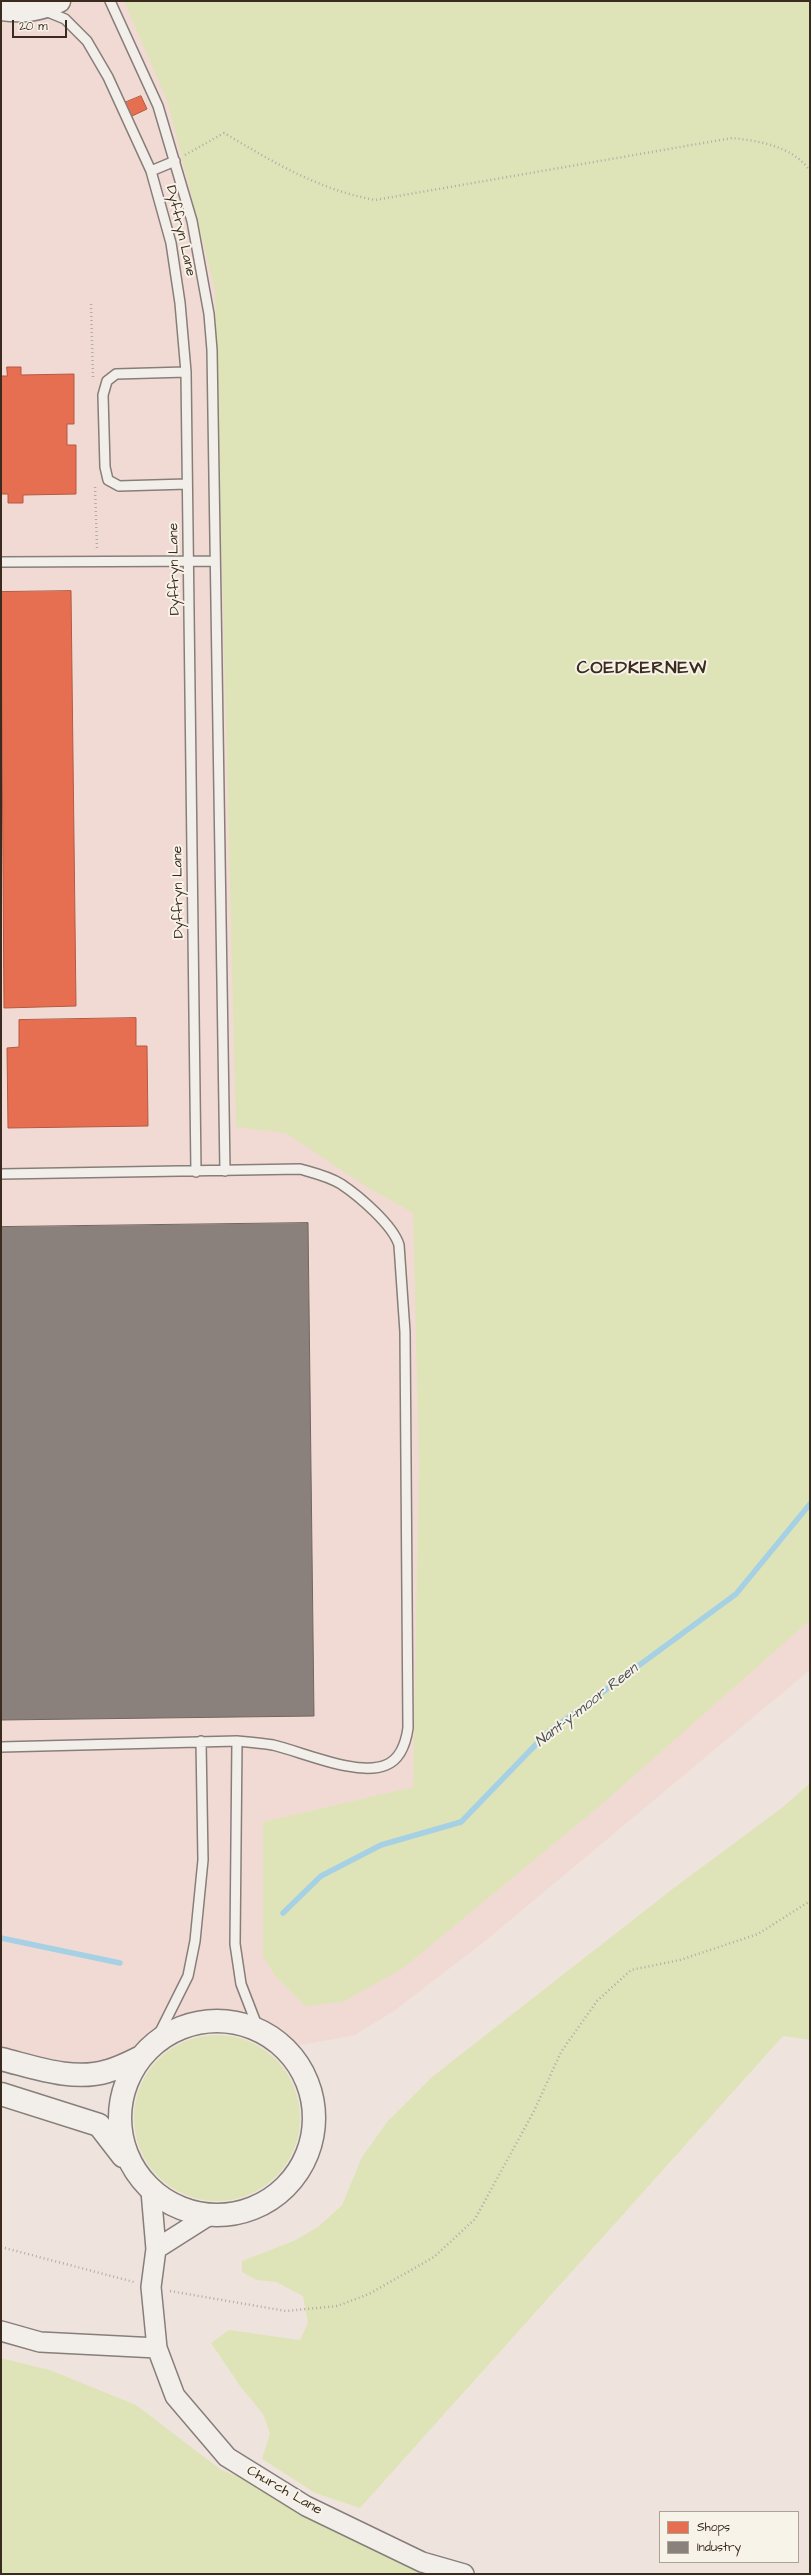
<!DOCTYPE html>
<style>
body{margin:0}
#map{position:relative;width:811px;height:2575px;overflow:hidden;background:#efe3de;font-family:"Architects Daughter",sans-serif}
canvas{display:block}
.frame{position:absolute;inset:0;border:2px solid #3b2a1e;pointer-events:none}
.legend{position:absolute;left:659px;top:2511px;width:140px;height:52px;box-sizing:border-box;background:#f7f3e8;border:1px solid #aca397;margin:0;padding:5px 7px;list-style:none;font-size:12px;color:#3b2a1e}
.legend li{display:flex;align-items:center;gap:8px;height:20px}
.legend b{width:20px;border:1px solid #aca397}
.scale{position:absolute;left:12px;top:20px;width:55px;height:18px;box-sizing:border-box;border:2px solid #3b2a1e;border-top:0;padding-left:5px;font-size:12px;line-height:14px;white-space:nowrap;color:#3b2a1e;-webkit-text-stroke:3px #f7f3e8;paint-order:stroke}
</style>
<div id="map">
<canvas width="811" height="2575"></canvas>
<div class="frame"></div>
<ul class="legend">
<li><b style="height:11px;background:#e76f51"></b>Shops</li>
<li><b style="height:11px;background:#8a817c"></b>Industry</li>
</ul>
<div class="scale">20 m</div>
</div>
<script>
const ctx = document.querySelector('canvas').getContext('2d');
ctx.lineJoin = 'round';
function paint(path, color) { ctx.fillStyle = color; ctx.fill(path, 'evenodd'); }
function stroke(path, color, width, dash) { ctx.strokeStyle = color; ctx.lineWidth = width; ctx.lineCap = dash ? 'butt' : 'round'; ctx.setLineDash(dash || []); ctx.stroke(path); }
function drawText(font, color, halo, rows, align = 'center') {
  ctx.font = font + ' "Architects Daughter",sans-serif'; ctx.lineWidth = 4; ctx.setLineDash([]); ctx.textBaseline = 'middle'; ctx.strokeStyle = halo; ctx.fillStyle = color; for (const [text, x, y, turn = 0] of rows) {
    ctx.save(); ctx.translate(x, y); ctx.rotate((+turn || 0) * Math.PI / 180); ctx.textAlign = isNaN(turn) ? turn : align; if (halo) ctx.strokeText(text, 0, 0); ctx.fillText(text, 0, 0); ctx.restore();
  }
}
const built = new Path2D(`
 M1 1H810V1670L484 1942 394 2011 355 2035 286 2048 258 2028 216 2020 183 2026 155 2042 139 2058 107 2072 1 2059Z`);
const green = new Path2D(`
 M124 1H810V1620L602 1804 402 1969 343 2002 305 2006 275 1976 263 1956V1822L413 1787 419 1465 413 1213 367 1187 286 1133 236 1127 215 290 168 103Z
 M810 1783V2040L783 2036 360 2508 315 2493 262 2459 270 2433 263 2414 240 2386 211 2343 229 2330 300 2340 308 2323 303 2296 276 2282 256 2280 242 2272V2261L296 2240 319 2226 342 2205 362 2157 387 2122 432 2077 675 1887 783 1807Z
 M134 2118a83 83 0 1 1 166 0a83 83 0 1 1-166 0Z
 M1 2358 50 2370 136 2405 220 2469 464 2574H1Z`);
const shops = new Path2D(`
 M141 96 147 109 130 117 124 103Z
 M7 367H21V375L74 374V424H67V445H76V494L23 495V503H8V494H1V376H7Z
 M71 591 76 1006 4 1008 1 592Z
 M136 1018V1046H147L148 1126 8 1128 7 1048 19 1047V1020Z`);
const industry = new Path2D(`
 M308 1223 314 1716 1 1720V1227Z`);
const stream = new Path2D(`
 M283 1913 321 1876 381 1845 461 1822 547 1733 736 1594 810 1504
 M1 1938 120 1963`);
const path = new Path2D(`
 M185 155 224 133C275 163 317 189 375 200L732 138C759 141 793 146 810 171
 M91 304 93 378
 M95 487 97 548
 M1 2247 134 2282
 M170 2291 286 2311 337 2306 369 2294 434 2257 475 2219 534 2111 561 2052 597 2001 631 1970 680 1960 758 1934 810 1901`);
const lane = new Path2D(`
 M110 1 158 106 192 221 209 314 212 350 225 1171
 M43 10 65 19 87 41 108 77 151 171 171 243 180 303 186 372 196 1172
 M151 171 175 161
 M186 372 116 374 107 381 103 395 105 467 108 480 119 486 187 484
 M1 562 214 561
 M1 1174 300 1169C314 1173 328 1176 341 1184 359 1196 393 1225 399 1245L405 1332 408 1728C406 1742 401 1759 386 1765 358 1777 303 1752 273 1745 262 1743 249 1742 237 1741L1 1747
 M237 1741 235 1944 241 1984 258 2028
 M155 2042 188 1976 195 1941 203 1860 201 1741`);
const street = new Path2D(`
 M151 2191 156 2249 151 2287 157 2348 175 2396 227 2457 306 2506 422 2562 464 2574
 M156 2249 208 2216
 M1 2331 40 2342 157 2348`);
const secondary = new Path2D(`
 M1 9C23 12 39 10 59 1
 M120 2118a97 97 0 1 1 194 0a97 97 0 1 1-194 0Z
 M1 2059C34 2067 73 2082 108 2071 119 2068 129 2063 139 2058
 M1 2094 99 2125 123 2156`);
const streetNames = [
 ["Dyffryn Lane",180,231,77],
 ["Dyffryn Lane",175,569,-91],
 ["Dyffryn Lane",179,892,-91],
 ["Church Lane",284,2491,30]
];
const waterNames = [
 ["Nant-y-moor Reen",587,1706,-38]
];
const districtNames = [
 ["COEDKERNEW",642,669]
];
paint(built, '#f2dad4');
paint(green, '#dfe4b8');
paint(shops, '#e76f51');
stroke(shops, '#b35a42', 1);
paint(industry, '#8a817c');
stroke(industry, '#726760', 1);
stroke(stream, '#a6d1e4', 5.5);
stroke(lane, '#877e79', 12);
stroke(street, '#877e79', 22);
stroke(secondary, '#877e79', 25);
stroke(path, '#b0aca8', 2.5, [1, 3]);
stroke(lane, '#f2efeb', 9);
stroke(street, '#f2efeb', 19);
stroke(secondary, '#f2efeb', 22);
drawText('14px', '#3b2a1e', '#f7f3e8', streetNames);
drawText('italic 15px', '#4e5250', '#f7f3e8', waterNames);
ctx.letterSpacing = '1px';
drawText('bold 18px', '#3b2a1e', '#f7f3e8', districtNames);
ctx.letterSpacing = '0px';
</script>
